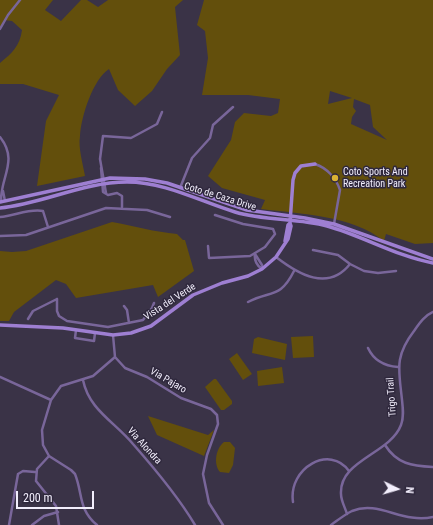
<!DOCTYPE html>
<style>
body{margin:0}
#map{position:relative;width:433px;height:525px;overflow:hidden;background:#3a3347;font-family:"Roboto Condensed",sans-serif}
canvas{display:block}
.north{position:absolute;left:377px;top:469px;width:40px;height:40px;-webkit-text-stroke:3px #2f283d;paint-order:stroke;rotate:95deg;font-size:11px;font-weight:700;line-height:16px;text-align:center;color:#f2eefc}
.north::after{content:'';display:block;margin:auto;width:14px;height:18px;background:#f2eefc;clip-path:polygon(50% 0,100% 100%,50% 72%,0 100%)}
.scale{position:absolute;left:16px;top:491px;width:78px;height:18px;box-sizing:border-box;border:2px solid #f2eefc;border-top:0;padding-left:5px;font-size:12px;line-height:14px;white-space:nowrap;color:#f2eefc;-webkit-text-stroke:3px #2f283d;paint-order:stroke}
</style>
<div id="map">
<canvas width="433" height="525"></canvas>
<div class="north">N</div>
<div class="scale">200 m</div>
</div>
<script>
const ctx = document.querySelector('canvas').getContext('2d');
ctx.lineJoin = 'round';
function paint(path, color) { ctx.fillStyle = color; ctx.fill(path, 'evenodd'); }
function stroke(path, color, width, dash) { ctx.strokeStyle = color; ctx.lineWidth = width; ctx.lineCap = dash ? 'butt' : 'round'; ctx.setLineDash(dash || []); ctx.stroke(path); }
function drawText(font, color, halo, rows, align = 'center') {
  ctx.font = font + ' "Roboto Condensed",sans-serif'; ctx.lineWidth = 3; ctx.setLineDash([]); ctx.textBaseline = 'middle'; ctx.strokeStyle = halo; ctx.fillStyle = color; for (const [text, x, y, turn = 0] of rows) {
    ctx.save(); ctx.translate(x, y); ctx.rotate((+turn || 0) * Math.PI / 180); ctx.textAlign = isNaN(turn) ? turn : align; if (halo) ctx.strokeText(text, 0, 0); ctx.fillText(text, 0, 0); ctx.restore();
  }
}
const green = new Path2D(`
 M0 0H53L45 10 61 21 81 0H87L98 7 108 0H183L175 7 180 55 167 69 152 91 135 106 118 90 109 69C93 79 81 117 80 136 78 148 83 164 85 176L37 186 46 121 59 95 23 84H0V63C12 53 20 46 22 30L12 21 4 20 0 27Z
 M204 0H433V243L415 244 386 234 384 241C351 215 301 214 261 209L265 200 222 188 208 176 231 140 235 122 244 113 271 116 278 113 280 99 248 95H202L208 58 205 31 197 25ZM330 91 352 98 328 104ZM354 99 370 105 373 127 387 140 351 124 352 117 356 111 353 107Z
 M112 222C134 226 155 232 177 234L183 240H185L194 271 158 297 153 285 76 298 66 284 56 280 14 312 9 321H0V251L12 252 26 251Z
 M313 336 314 357 293 358 291 337Z
 M258 337 287 344 285 360 252 353 254 339Z
 M237 353 252 374 243 380 229 359Z
 M282 367 284 383 258 386 257 371Z
 M214 379H216L232 401V404L224 410H221L205 387Z
 M148 416 208 435 214 430 204 456 157 435Z
 M224 442H230L235 448 233 465 229 473 220 472C213 464 216 448 224 442Z`);
const street = new Path2D(`
 M0 29 8 15 20 0
 M0 137C19 161 0 177 1 202
 M315 164C327 168 336 178 340 190L334 224
 M101 168 103 192 108 195 117 193 122 196V207
 M180 188 192 158 210 138 213 125 233 107
 M3 191 5 201
 M106 193 100 159 103 136 131 138 157 124 162 112
 M0 217C14 216 30 208 43 211L48 227
 M0 236 26 235 106 208 147 210 170 217
 M208 246 209 258 250 256 265 247 275 234 273 229 243 224 215 215
 M313 250 338 255 350 264 364 271 378 273 396 271
 M255 254C254 260 257 266 262 269
 M255 254 262 265V269
 M276 257C298 274 328 292 350 264
 M57 299V311L59 316 67 321 108 327 143 320 152 308 154 303
 M248 302C271 290 280 299 294 271
 M124 306 127 310 129 323
 M28 319 33 311 57 299
 M76 330 75 338 94 341 95 333
 M113 335 115 357 125 368 147 377 181 398 211 409 217 415 218 424 207 455 203 474 209 503 223 525
 M368 348C374 361 384 366 398 367
 M0 377 51 400
 M83 380C89 410 115 422 133 444 155 469 178 496 195 525
 M385 445C397 464 412 466 433 467
 M49 456 37 469 36 481 56 506 59 525
 M293 502C288 468 330 444 349 471
 M347 514C345 507 341 501 341 494 339 460 390 454 401 425 404 417 403 409 402 400 399 370 394 357 414 331 419 324 424 316 433 312
 M9 525 18 474 23 471 35 472
 M32 525 44 516 58 512
 M97 525C78 509 83 494 75 474L71 470 49 456 43 445 42 430 51 400 61 386 93 376 115 357
 M331 525C338 520 344 515 352 511 379 500 402 524 433 517`);
const secondary = new Path2D(`
 M0 202 110 178 145 179 167 183 247 210 305 218 334 224 433 259
 M0 208C42 204 83 182 127 182 165 182 199 201 235 212 265 221 297 218 327 226 363 236 396 256 433 263
 M285 241 288 225 290 223
 M0 325 63 328 113 335 131 333 151 326 193 295 222 283 248 276 262 269 276 257 288 239 291 226 290 223 293 180 295 173 301 166 315 164`);
const markers = [
 [335,178,4,"#dbb233"]
];
const poiNames = [
 ["Coto Sports And",343,172],
 ["Recreation Park",343,184]
];
const streetNames = [
 ["Coto de Caza Drive",220,197,17],
 ["Vista del Verde",170,302,-33],
 ["Via Pajaro",168,381,30],
 ["Trigo Trail",392,397,-94],
 ["Via Alondra",144,446,48]
];
paint(green, '#634f0c');
stroke(street, '#79669a', 2.5);
stroke(secondary, '#9e7fd2', 3.5);
for (const [x, y, r, color] of markers) { const dot = new Path2D(); dot.arc(x, y, r, 0, 2 * Math.PI); ctx.fillStyle = color; ctx.fill(dot); stroke(dot, '#2f283d', 1.5); }
drawText('10px', '#f2eefc', '#2f283d', poiNames, 'left');
drawText('10px', '#f2eefc', '#2f283d', streetNames);
</script>
